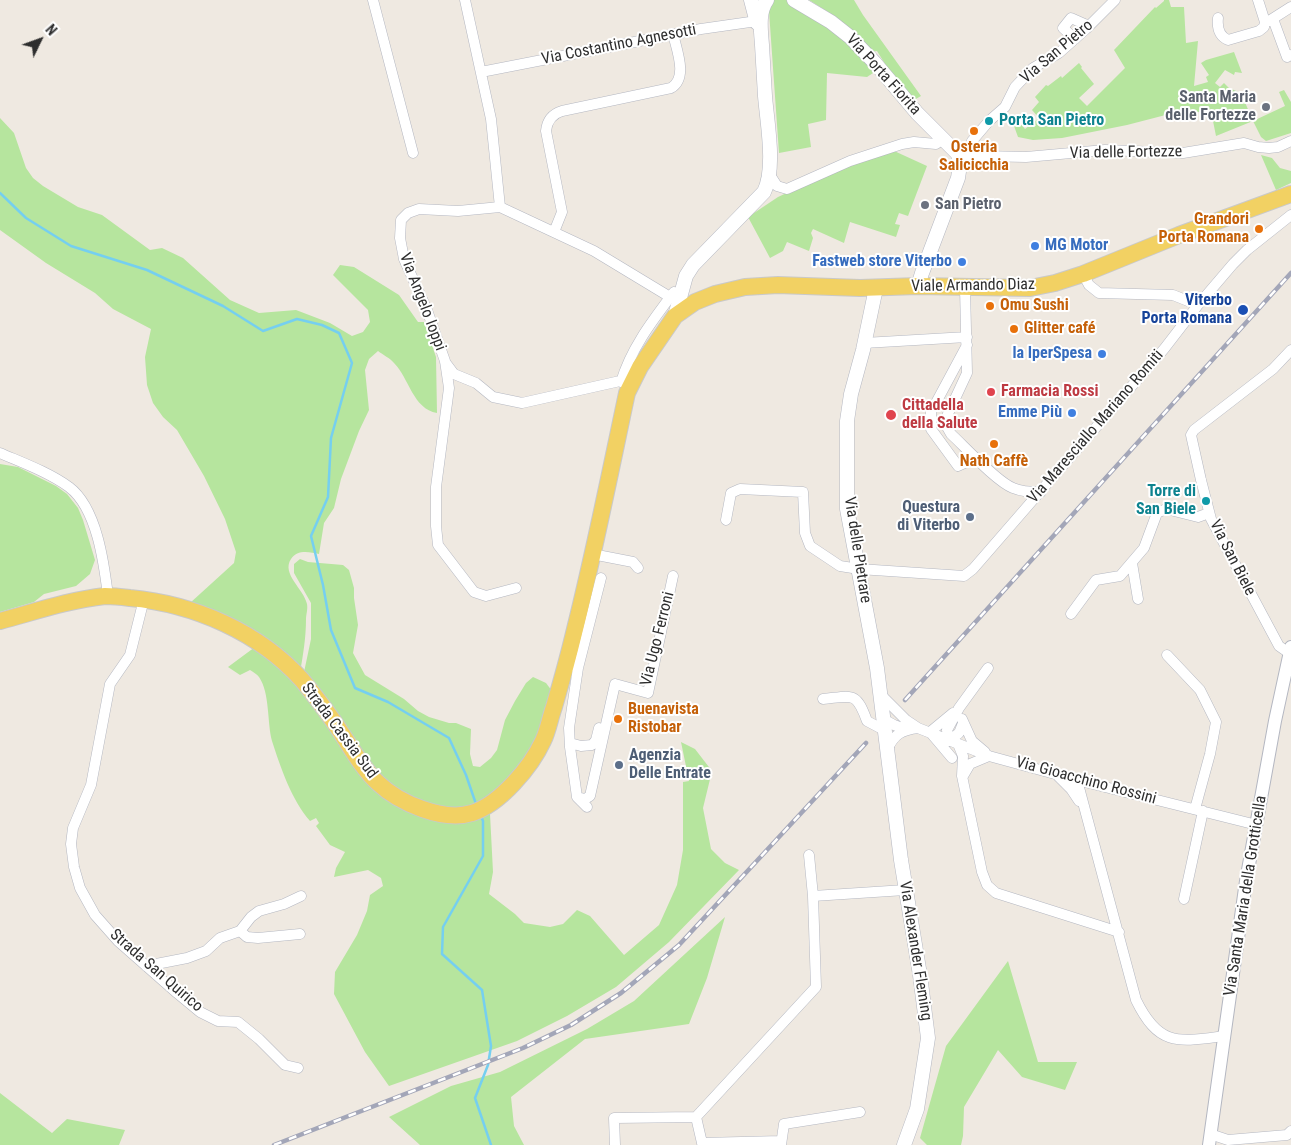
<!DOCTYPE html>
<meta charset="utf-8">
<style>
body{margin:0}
#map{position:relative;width:1291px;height:1145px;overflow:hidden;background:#efe9e1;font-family:"Roboto Condensed",sans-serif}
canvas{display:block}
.north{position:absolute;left:15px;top:15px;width:50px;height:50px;-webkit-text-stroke:4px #fff;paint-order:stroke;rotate:48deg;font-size:14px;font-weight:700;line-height:20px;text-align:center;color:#2e2e2e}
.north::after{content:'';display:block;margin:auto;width:18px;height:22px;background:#2e2e2e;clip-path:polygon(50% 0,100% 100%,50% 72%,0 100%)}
</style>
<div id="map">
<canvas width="1291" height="1145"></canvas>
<div class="north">N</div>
</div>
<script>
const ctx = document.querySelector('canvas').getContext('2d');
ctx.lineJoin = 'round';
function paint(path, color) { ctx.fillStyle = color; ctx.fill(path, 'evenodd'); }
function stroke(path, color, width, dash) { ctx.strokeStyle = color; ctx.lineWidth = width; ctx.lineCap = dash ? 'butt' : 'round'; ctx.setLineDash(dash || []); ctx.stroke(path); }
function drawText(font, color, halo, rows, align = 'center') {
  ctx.font = font + ' "Roboto Condensed",sans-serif'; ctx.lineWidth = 4; ctx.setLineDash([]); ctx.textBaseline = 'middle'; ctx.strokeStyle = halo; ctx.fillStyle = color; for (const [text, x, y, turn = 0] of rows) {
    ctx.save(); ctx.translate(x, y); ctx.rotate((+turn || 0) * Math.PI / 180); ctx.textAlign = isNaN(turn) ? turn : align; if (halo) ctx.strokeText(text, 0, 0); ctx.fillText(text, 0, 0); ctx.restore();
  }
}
const green = new Path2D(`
 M773 0H786L829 25 876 71 867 77 827 73 826 120 808 124 811 147 779 153 769 11Z
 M809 0H854L863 15 921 96 914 100 890 72 877 51 872 52 836 17Z
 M1164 0H1169L1171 7H1184L1186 43 1198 41 1194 86 1208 82 1206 77 1209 75 1201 63 1206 60 1234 52 1242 73 1235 72 1234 75 1225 70 1215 83 1220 87 1224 83 1229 88 1241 93 1253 121 1285 106 1279 92 1284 90 1291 102V133L1266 141 1261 137 1253 121 1216 136 1211 111 1203 113V111L1181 116V111L1127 125 1062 138 1033 140 1018 137 1014 126 1019 122 1025 129 1039 118 1032 110 1039 102 1035 97 1046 85 1048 86 1061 76 1062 78 1079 63 1082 67 1081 68 1094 84 1079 98 1087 106 1125 68 1114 50 1155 7 1156 8 1164 1Z
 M0 118 14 133 26 168 33 178 43 186 78 207 102 215 150 250 162 248 183 258 230 300 259 313 296 310 330 323 352 336 363 332 370 322 368 310 333 275 340 265 354 267 399 295 418 322H424L436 357 437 413C413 409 409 378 394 363 390 358 383 355 378 351L369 359 365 370 369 410 359 431 341 479 334 508 324 523 319 554C310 552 297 549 291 559 281 574 304 589 307 604 308 609 306 615 306 619 306 638 303 655 300 673L190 603 234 563 236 552 225 519 204 476 177 430 163 417 153 403 147 385 145 357 151 329 113 309 95 293 46 263 0 230Z
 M892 150 927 166 908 216 899 213 895 224 900 225 896 237 850 222 844 243 813 229 811 233 813 238 809 251 787 242 783 251 770 258 748 217 778 197 851 163Z
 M1261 155 1272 158 1280 168 1291 171V183L1276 190Z
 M0 464 18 467 56 486 67 494 78 508 83 520 95 560 90 574 76 586 44 594 34 602 0 612Z
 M300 559 308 562 343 565 349 570 354 588V598L358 625 353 653 365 675 404 699 418 711 429 717 449 723H456L471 729 470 754 473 766 480 767 491 758 497 750 505 720 515 701 526 683 533 677 546 683 552 691 538 737 528 755 507 780 481 801 473 806 454 808 426 804 382 782 303 677 311 639V603L294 573V564Z
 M255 647 297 683 393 801 488 812 490 814 493 872 489 894 515 914 524 923 550 927 563 924 577 910 590 916 624 955 659 925 677 885 683 850V782L689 781 681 742 695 749 712 771 703 808 711 849 725 863 739 870 669 942 616 987 567 1016 517 1041 389 1086 365 1052 334 994 335 972 357 935 367 911 370 895 383 886 381 878 368 870 334 877 336 868 345 852 330 845 316 826 319 823 316 818 310 821C292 801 280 766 272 741 267 722 270 693 259 677 257 674 253 672 250 670L240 675 228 667Z
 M725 917 707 978 689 1024 585 1039 511 1097 514 1126 524 1145H420L389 1117 451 1086 500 1072 587 1029 634 1001Z
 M1008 961 1038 1062H1077L1065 1090 1022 1077 998 1050 964 1107 963 1136 961 1145H927L920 1138 946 1046Z
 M0 1093 52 1133 67 1119 125 1130 119 1145H0Z`);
const stream = new Path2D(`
 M0 193 26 218 71 246 147 270 223 306 263 331 297 319 322 325 339 333 352 363 331 438 328 497 311 536 323 585 331 630 355 688 388 702 449 738 466 775 476 804
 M481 816 483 821V856L443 927 442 954 482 990 491 1046 488 1065 475 1098 491 1145`);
const minor = new Path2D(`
 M373 0 413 153
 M465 0 491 119 500 207
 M1258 0 1265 22
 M1218 18C1217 27 1219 36 1228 40L1259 31 1264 27 1265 22
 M1273 19 1287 57 1291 55
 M1269 21 1291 7
 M1075 39 1063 28 1071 18 1089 26
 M481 72 701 29 757 21
 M958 154 981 156 1026 157 1105 150 1183 153 1244 143 1258 147 1269 148 1278 147 1291 141
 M968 154 972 141 989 121 1005 107 1015 87 1033 68 1059 53 1086 29 1115 0
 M770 175 777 186 787 189 850 161 902 144 914 142 936 144 943 139
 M554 232 562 212 546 131C547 121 552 114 562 111L671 88C688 78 677 51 673 34
 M1083 274 1089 285 1099 293 1173 295 1198 305
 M965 288 967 373 947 416V427L951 434C965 447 997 482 1013 488 1022 492 1031 492 1041 492
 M864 343 967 337
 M967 345 931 412V429L958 466 976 458
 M445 362 454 374 476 383 493 397 522 403 620 381 630 386
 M621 382C631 348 653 320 674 292
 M0 453C23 463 48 472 69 487 97 508 104 563 108 596
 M726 520 731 493 740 489 803 492 805 533 810 546 840 566 859 569 964 576 973 569 1164 349 1198 305 1233 264 1247 250 1291 215
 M592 554 633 562 638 568
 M1132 563 1138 599
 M516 588 486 596 474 592 438 545 436 526V487L449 388 445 361 427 310 404 259 400 238 401 220 408 213 419 209 458 211 500 207 594 251 670 297
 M144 599 130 655 110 684 91 785 73 828 71 844 74 867 80 888 95 915 118 941 177 993 200 1012 218 1021 238 1022 259 1039 285 1065 298 1068
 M1071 614 1096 580 1120 576 1144 548 1157 513 1166 509 1198 517 1209 513
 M1289 653 1279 646 1211 519 1201 480 1191 435 1194 430 1273 369 1291 350
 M1167 655 1200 690 1216 722 1210 754 1195 809
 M567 665 578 668 569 728 570 747 577 797 587 807
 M578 668 601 578
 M881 695 906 720 918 728 989 756 1077 780 1257 825
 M823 699C853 696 856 691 867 721L884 730
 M883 719 894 725 905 729
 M962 719 972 741 985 752
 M963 723 959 733 949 741 947 730 959 708 988 668
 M570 743 581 746 592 745 596 740 599 728
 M958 744 963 756 962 776 982 872 987 885 996 893 1119 932
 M887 750C894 734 902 730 918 728
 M952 758 930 732 953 713
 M963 776 970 764 989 756
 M1058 776 1071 789 1079 801
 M1077 780 1136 1000C1159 1047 1178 1042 1224 1036
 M577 797 585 799 590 796 615 684 648 693 673 576
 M809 855 813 896
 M1184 899 1203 811
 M240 931 247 937 258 938 300 934
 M146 966 187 958 206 951 220 938 240 931 251 917 259 911 284 904 301 896
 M1210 1134 1228 1140 1287 1135 1291 1131
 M781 1141 702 1143 696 1117 816 987 813 896 905 890
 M615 1145 614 1118 696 1117
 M781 1145 784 1124 860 1112`);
const tertiary = new Path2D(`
 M1209 1145 1246 881 1275 721 1291 647`);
const secondary = new Path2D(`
 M751 0 757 23
 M794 0 831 22 850 37 875 63 917 113 958 154 960 165 958 178 922 273 918 286
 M876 288 863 350 851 394 847 421V509L877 668 901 860 920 975 928 1038 917 1109 904 1145
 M675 316 686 276 693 265 764 192C776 168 767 122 765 96 764 79 763 62 762 45 761 31 758 12 767 0`);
const primary = new Path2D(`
 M0 621C34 612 69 600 105 596 113 596 122 597 130 598 194 604 259 632 302 680 316 697 330 715 342 734 353 751 363 769 378 783 399 803 443 822 472 813 500 804 531 767 543 741 548 731 550 718 554 707 561 683 568 658 574 633 594 554 610 473 627 393L640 367 675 316 695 302 715 294 745 287 778 285 860 288 918 286 1030 288 1055 283 1083 274 1179 235 1291 194`);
const rail = new Path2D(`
 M905 700 1291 273
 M274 1145 523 1048 571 1025 621 993 679 945 866 743`);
const markers = [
 [1266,107,5,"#6b7280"],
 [989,121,5,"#0f9aa8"],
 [974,131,5,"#e8710a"],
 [925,205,5,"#6b7280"],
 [1259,229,5,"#e8710a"],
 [1035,246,5,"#3f7fe0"],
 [962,262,5,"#3f7fe0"],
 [990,306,5,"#e8710a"],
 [1243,310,6,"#1a4fb4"],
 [1014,329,5,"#e8710a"],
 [1102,354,5,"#3f7fe0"],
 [991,392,5,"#e0444e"],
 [1072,413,5,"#3f7fe0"],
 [891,415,6,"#e0444e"],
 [994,444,5,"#e8710a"],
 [1206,501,5,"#0f9aa8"],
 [970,517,5,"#5c6f8a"],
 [618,719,5,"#e8710a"],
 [619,765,5,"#5c6f8a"]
];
const streetNames = [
 ["Via Costantino Agnesotti",619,45,-11],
 ["Via San Pietro",1057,52,-40],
 ["Via Porta Fiorita",883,75,48],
 ["Via delle Fortezze",1126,153,-1],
 ["Viale Armando Diaz",973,286,-1],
 ["Via Angelo Ioppi",422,302,69],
 ["Via Maresciallo Mariano Romiti",1096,427,-49],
 ["Via delle Pietrare",857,550,81],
 ["Via San Biele",1232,558,63],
 ["Via Ugo Ferroni",658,639,-76],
 ["Strada Cassia Sud",339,731,53],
 ["Via Gioacchino Rossini",1086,781,15],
 ["Via Santa Maria della Grotticella",1246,896,-81],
 ["Via Alexander Fleming",915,951,81],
 ["Strada San Quirico",156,971,41]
];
const worshipNames = [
 ["Santa Maria",1256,98],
 ["delle Fortezze",1256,116],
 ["San Pietro",935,205,"left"]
];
const cultureNames = [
 ["Porta San Pietro",999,121],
 ["Torre di",1196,492,"right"],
 ["San Biele",1196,510,"right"]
];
const foodNames = [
 ["Osteria",974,148,"center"],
 ["Salicicchia",974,166,"center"],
 ["Grandori",1249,220,"right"],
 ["Porta Romana",1249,238,"right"],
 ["Omu Sushi",1000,306],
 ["Glitter café",1024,329],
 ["Nath Caffè",994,462,"center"],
 ["Buenavista",628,710],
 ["Ristobar",628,728]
];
const shopNames = [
 ["MG Motor",1045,246,"left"],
 ["Fastweb store Viterbo",952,262],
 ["la IperSpesa",1092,354],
 ["Emme Più",1062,413]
];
const transitNames = [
 ["Viterbo",1232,301],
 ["Porta Romana",1232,319]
];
const healthNames = [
 ["Farmacia Rossi",1001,392],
 ["Cittadella",902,406],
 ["della Salute",902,424]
];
const serviceNames = [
 ["Questura",960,508],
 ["di Viterbo",960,526],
 ["Agenzia",629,756,"left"],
 ["Delle Entrate",629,774,"left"]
];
paint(green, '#b6e59e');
stroke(stream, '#75cff0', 2.5);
stroke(minor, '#b4b7c1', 11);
stroke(tertiary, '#b4b7c1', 14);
stroke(secondary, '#b4b7c1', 15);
stroke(primary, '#c9c9c9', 18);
stroke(minor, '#fff', 10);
stroke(tertiary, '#fff', 12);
stroke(secondary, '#fff', 14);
stroke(primary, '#f2d163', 16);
stroke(rail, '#a3a6b8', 4.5);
stroke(rail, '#fff', 2.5, [8]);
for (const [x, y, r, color] of markers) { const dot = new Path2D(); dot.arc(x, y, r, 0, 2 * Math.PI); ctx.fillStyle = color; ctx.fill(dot); stroke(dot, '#fff', 2); }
drawText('16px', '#2e2e2e', '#fff', streetNames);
drawText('bold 16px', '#5b616d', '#fff', worshipNames, 'right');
drawText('bold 16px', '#0d838f', '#fff', cultureNames, 'left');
drawText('bold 16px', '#c56008', '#fff', foodNames, 'left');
drawText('bold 16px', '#366cbe', '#fff', shopNames, 'right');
drawText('bold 16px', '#164399', '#fff', transitNames, 'right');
drawText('bold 16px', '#be3a42', '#fff', healthNames, 'left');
drawText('bold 16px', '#4e5e75', '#fff', serviceNames, 'right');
</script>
